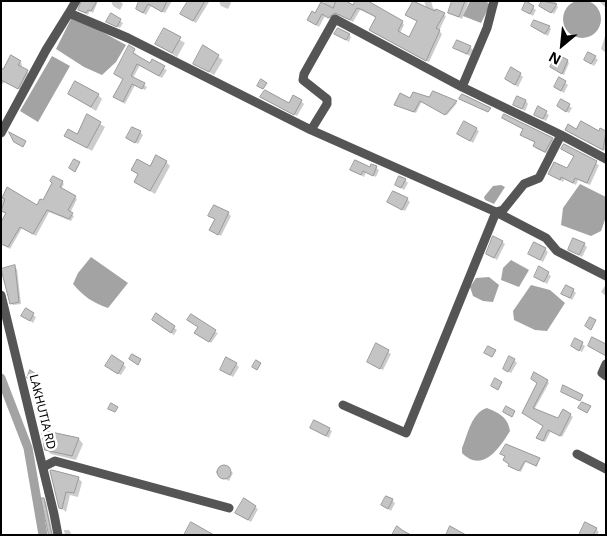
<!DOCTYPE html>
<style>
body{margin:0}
#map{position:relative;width:607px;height:536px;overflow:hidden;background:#fff;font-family:"Noto Sans",sans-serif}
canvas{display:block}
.frame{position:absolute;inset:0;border:2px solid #000;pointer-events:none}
.north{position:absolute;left:537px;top:20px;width:50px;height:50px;-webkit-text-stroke:4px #fff;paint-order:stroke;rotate:208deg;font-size:14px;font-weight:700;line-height:20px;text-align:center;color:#000}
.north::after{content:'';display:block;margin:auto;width:18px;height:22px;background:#000;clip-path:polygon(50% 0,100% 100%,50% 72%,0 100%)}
</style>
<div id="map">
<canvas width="607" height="536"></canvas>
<div class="frame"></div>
<div class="north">N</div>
</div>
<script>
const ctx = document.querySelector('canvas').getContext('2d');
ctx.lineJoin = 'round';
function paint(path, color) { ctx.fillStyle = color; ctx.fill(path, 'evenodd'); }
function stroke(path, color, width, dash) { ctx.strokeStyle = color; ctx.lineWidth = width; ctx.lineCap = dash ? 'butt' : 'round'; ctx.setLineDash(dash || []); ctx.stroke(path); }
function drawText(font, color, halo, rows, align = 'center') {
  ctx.font = font + ' "Noto Sans",sans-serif'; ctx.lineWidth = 5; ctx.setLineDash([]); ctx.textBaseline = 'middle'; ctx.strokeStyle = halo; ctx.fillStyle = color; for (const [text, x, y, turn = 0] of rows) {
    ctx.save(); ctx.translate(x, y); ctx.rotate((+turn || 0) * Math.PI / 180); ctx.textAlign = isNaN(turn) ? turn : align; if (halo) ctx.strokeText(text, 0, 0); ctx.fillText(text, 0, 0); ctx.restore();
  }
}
const water = new Path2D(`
 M563 19a19 19 0 1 1 38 0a19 19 0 1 1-38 0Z
 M470 1H486L490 5 481 23 463 16Z
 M77 18 126 45 116 62 102 75 84 67 56 49 71 19Z
 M52 56 70 66 38 122 20 111Z
 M580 184 606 197V217L601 231 591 236 561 225 563 208Z
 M501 185 505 187 494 204 485 200 484 197 493 186Z
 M91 257 128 283 108 308C93 303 83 296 73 284L78 273Z
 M511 260 529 270 519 287 501 280 503 268Z
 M489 277 499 285 493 302 483 301 473 296 470 287 476 278Z
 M531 285 550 290 565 303 547 331 535 330 514 320 513 311Z
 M487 408C499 413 508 417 510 431 500 447 483 474 462 453V448C468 434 471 413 487 408Z`);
const shadow = new Path2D(`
 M83 1H98L93 13 90 11 88 15 79 10Z
 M111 1H120L123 4 120 10 113 6Z
 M142 1H172L165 13 151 6 146 15 137 9Z
 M190 1 209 2 196 23 182 14Z
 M219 1H230L231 3 228 9 221 6Z
 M325 1H343L402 22 404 25 400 33 410 38 418 22 407 14 414 1 426 7 424 1H431L433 8 446 16 439 31 442 34 429 62 374 33 371 30 377 18 360 10 353 22 339 15 332 20 325 16 319 27 311 22Z
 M453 1H469L462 19 449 12Z
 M543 1H557L555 4 558 7 554 14 541 6Z
 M599 1H606V8Z
 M527 3 536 10 533 16 523 10Z
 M112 15 123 23 120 28 108 22Z
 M549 27 551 29 548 36 534 28Z
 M164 30 185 43 177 57 156 44Z
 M606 33V53L601 49Z
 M336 34 349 35 351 37 349 42Z
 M204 47 223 60 214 75 194 63Z
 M470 47 473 50 470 56 455 48Z
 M136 51 135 56 167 70 162 78 140 65 133 78 147 87 145 90 135 85 125 104 115 97Z
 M595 57 598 60 594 66 585 60Z
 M567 61 569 63 564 75 551 67Z
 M20 62 22 64 21 68 30 74 21 90 4 82 1 86V70Z
 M520 74 523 77 518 87 506 79Z
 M560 79 568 85 564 93 555 87Z
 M69 94 98 95 102 99 96 111Z
 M262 97 289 105 301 101 304 104 297 116Z
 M430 99 457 103 447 115 422 101 416 113 395 105 410 100Z
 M526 101 528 104 525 111 514 104Z
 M561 101 572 108 569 113 558 106Z
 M539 108 549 115 546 121 535 115Z
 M88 116 105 127 92 151 66 136 77 135Z
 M504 118 552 139 554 141 547 154 537 149 534 146 536 143 524 137V130Z
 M465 122 479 131 473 143 459 134Z
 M566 130 606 132V152L569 132Z
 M140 132 143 135 138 144 128 138Z
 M562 149 599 165 590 185 578 180 576 185 564 179 563 182 550 174 568 170 575 157Z
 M166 162 170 166 155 194 135 182 139 175 132 170 151 168Z
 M372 165 379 170 376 177 366 172 364 177 352 170 370 168Z
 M405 180 408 183 404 190 396 184Z
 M62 182 64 184 61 189 77 199 70 213 74 216 71 221 49 212 36 236 22 228 10 249 1 243V220L12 217 1 210V202L8 189 37 207Z
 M407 199 410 202 405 211 389 202Z
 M228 213 231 216 221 236 213 232 216 220 210 215Z
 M502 242 505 244 497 260 487 254Z
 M584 244 587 247 582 257 569 249Z
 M545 249 548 252 543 262 530 254Z
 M14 267 17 269 21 304 13 305 11 303Z
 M540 268 551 276 547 284 535 276Z
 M606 284V296L601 292Z
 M573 290 576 293 572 300 563 294Z
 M26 310 36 317 33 323 23 316Z
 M157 315 177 330 174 335 156 323Z
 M199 327 218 333 211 343 198 335Z
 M576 340 585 346 582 352 572 346Z
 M377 345 391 354 383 370 371 364Z
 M514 360 517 363 511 373 504 369Z
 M123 364 126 367 121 375 110 369Z
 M236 364 239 367 233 377 221 370Z
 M547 381 549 383 534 410 559 420 563 411 573 417 562 437 551 431 545 442 540 440 544 426 526 415Z
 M311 428 329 429 332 431 329 438Z
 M43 431 79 439 83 444 76 460 51 454 46 449Z
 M539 459 537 467 526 461 521 472 506 462Z
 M222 466 233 473 229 481 218 475Z
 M51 471 78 478 82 482 78 497 70 495 66 512 60 507Z
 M42 499 46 502 53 535H49Z
 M392 500 395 503 391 511 383 505Z
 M255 507 258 509 251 522 239 515Z
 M596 529 599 532 597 535H581Z
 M64 530H69L72 535H65Z`);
const canal = new Path2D(`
 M1 378 28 448 43 535`);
const building = new Path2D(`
 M82 1H97L91 11 88 10 86 13 78 10Z
 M139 1H167L162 12 148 4 143 13 136 9Z
 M188 1H205L193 21 180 14Z
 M336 1H346L353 5 355 1H368L403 21 398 31 409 37 417 21 405 15 413 1 435 11 436 9 445 13 436 28 440 30 426 61 369 30 376 17 363 10 357 8 350 20 335 13 328 18 322 14 316 25 307 20 312 11 315 13 321 2 333 8Z
 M452 1H465L459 17 448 13Z
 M526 1 534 6 530 14 522 10Z
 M542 1 557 4 551 13 539 6Z
 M111 13 121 19 117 27 106 22Z
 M534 20 550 26 545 34 531 26Z
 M164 28 181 37 172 53 155 44Z
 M338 28 350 34 346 40 334 34Z
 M457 40 471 46 467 54 453 48Z
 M129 45 135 49 133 53 150 63 152 59 165 66 159 76 137 64 131 76 145 83 142 89 132 84 123 102 113 97 123 79 114 74Z
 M203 45 219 55 209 72 193 64Z
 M588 52 596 56 591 64 584 60Z
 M557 54 568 60 562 74 550 67Z
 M11 55 21 61 18 65 28 70 18 89 1 80V68L3 69Z
 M511 67 521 73 515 85 505 79Z
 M559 77 566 81 561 91 554 87Z
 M261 79 267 83 263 89 257 86Z
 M75 81 99 94 91 107 68 94Z
 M265 90 289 103 293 95 302 100 294 115 260 97Z
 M433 91 457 101 445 115 420 101 414 112 394 105 400 93 410 98 413 92 429 97Z
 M462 94 491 108 488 112 459 99Z
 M517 96 526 100 522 109 513 105Z
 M561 99 570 104 566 112 557 106Z
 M538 106 547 111 543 119 534 115Z
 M87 114 101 122 87 148 64 136 68 129 77 134Z
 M504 114 553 138 545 152 533 146 535 142 520 135 523 129 502 118Z
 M464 121 477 128 470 141 457 134Z
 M581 121 599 131 600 128 606 131 603 150 565 130 568 124 576 129Z
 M132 127 141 131 135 143 126 138Z
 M9 132 26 141 23 147 14 142Z
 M564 144 597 161 587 183 575 178 573 183 561 177 560 180 548 174 554 162 567 168 574 156 561 149Z
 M156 155 167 161 150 191 134 182 138 174 131 170 137 159 150 166Z
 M74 159 80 162 75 172 69 168Z
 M355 160 370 167 371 164 377 166 373 176 363 171 361 175 350 170Z
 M53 176 63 181 60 187 76 196 68 210 73 213 69 219 47 210 33 234 20 227 8 247 1 244V222L6 213 1 211 5 199 2 198 7 187 37 205 40 199 43 200 52 183 50 181Z
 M399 176 406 179 401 188 395 185Z
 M393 191 408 198 402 210 387 202Z
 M214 205 229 212 218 235 209 230 215 219 208 216Z
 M493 236 503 241 494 258 486 254Z
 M573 238 585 243 579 255 568 250Z
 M534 242 546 248 540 260 528 254Z
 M15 265 19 302 10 304 1 269Z
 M539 266 549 272 544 282 534 277Z
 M566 285 574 289 570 298 561 294Z
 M26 308 34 313 30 321 21 316Z
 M156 313 175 326 171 333 152 320Z
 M191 314 216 330 209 342 194 333 198 327 187 320Z
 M590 317 596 320 591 330 585 326Z
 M592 337 606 344V356L588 346Z
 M575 338 583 342 579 351 571 346Z
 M376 343 389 350 380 369 367 362Z
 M488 346 496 350 492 357 484 353Z
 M132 354 141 359 138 365 129 359Z
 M112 355 124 363 118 374 105 366Z
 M509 356 515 359 508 372 503 369Z
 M226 357 237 363 230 375 220 370Z
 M256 360 261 363 257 370 252 367Z
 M30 370 36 374 33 380 27 378Z
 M534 372 548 380 533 408 558 418 563 409 571 414 560 436 548 430 543 441 536 438 543 426 522 413 537 383 531 379Z
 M495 378 502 382 498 390 491 386Z
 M563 385 583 395 580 401 561 392Z
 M582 402 591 406 587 413 578 408Z
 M111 403 118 407 115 412 108 409Z
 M506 406 515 411 512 417 503 412Z
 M314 420 330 428 326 436 310 428Z
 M42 430 79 438 72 456 45 450Z
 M506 444 540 458 536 466 525 461 519 471 508 466 509 464 503 460 505 456 500 454Z
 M217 472a7 7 0 1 1 14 0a7 7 0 1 1-14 0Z
 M52 470 79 477 74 493 66 492 62 509 59 508 50 471Z
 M386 496 393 499 388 509 381 505Z
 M41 498H44L52 535H49Z
 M244 498 256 506 248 520 235 513Z
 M191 522 214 535H184Z
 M585 522 597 528 593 535H579Z
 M397 526 402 530 411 535H392Z
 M450 526 466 535H446Z`);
const minor = new Path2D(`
 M76 1 69 13 128 38 311 130 327 104V99L303 80 304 74 335 19 462 87 487 28 494 1
 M311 130 496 212 503 210 524 184 539 178 561 135 462 87
 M1 133 46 50 69 13
 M561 135 606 159
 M1 295 54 514 58 535
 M606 364 602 373 606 376
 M343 405 406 433 496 212 546 238 557 251 606 276
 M577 454 606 469
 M43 467 55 461 229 508`);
const streetNames = [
 ["LAKHUTIA RD",42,412,76]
];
paint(water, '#a3a3a3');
paint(shadow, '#0003');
stroke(canal, '#a3a3a3', 9);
paint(building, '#c4c4c4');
stroke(building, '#999', 1);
stroke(minor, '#555', 9);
drawText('12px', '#000', '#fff', streetNames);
</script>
